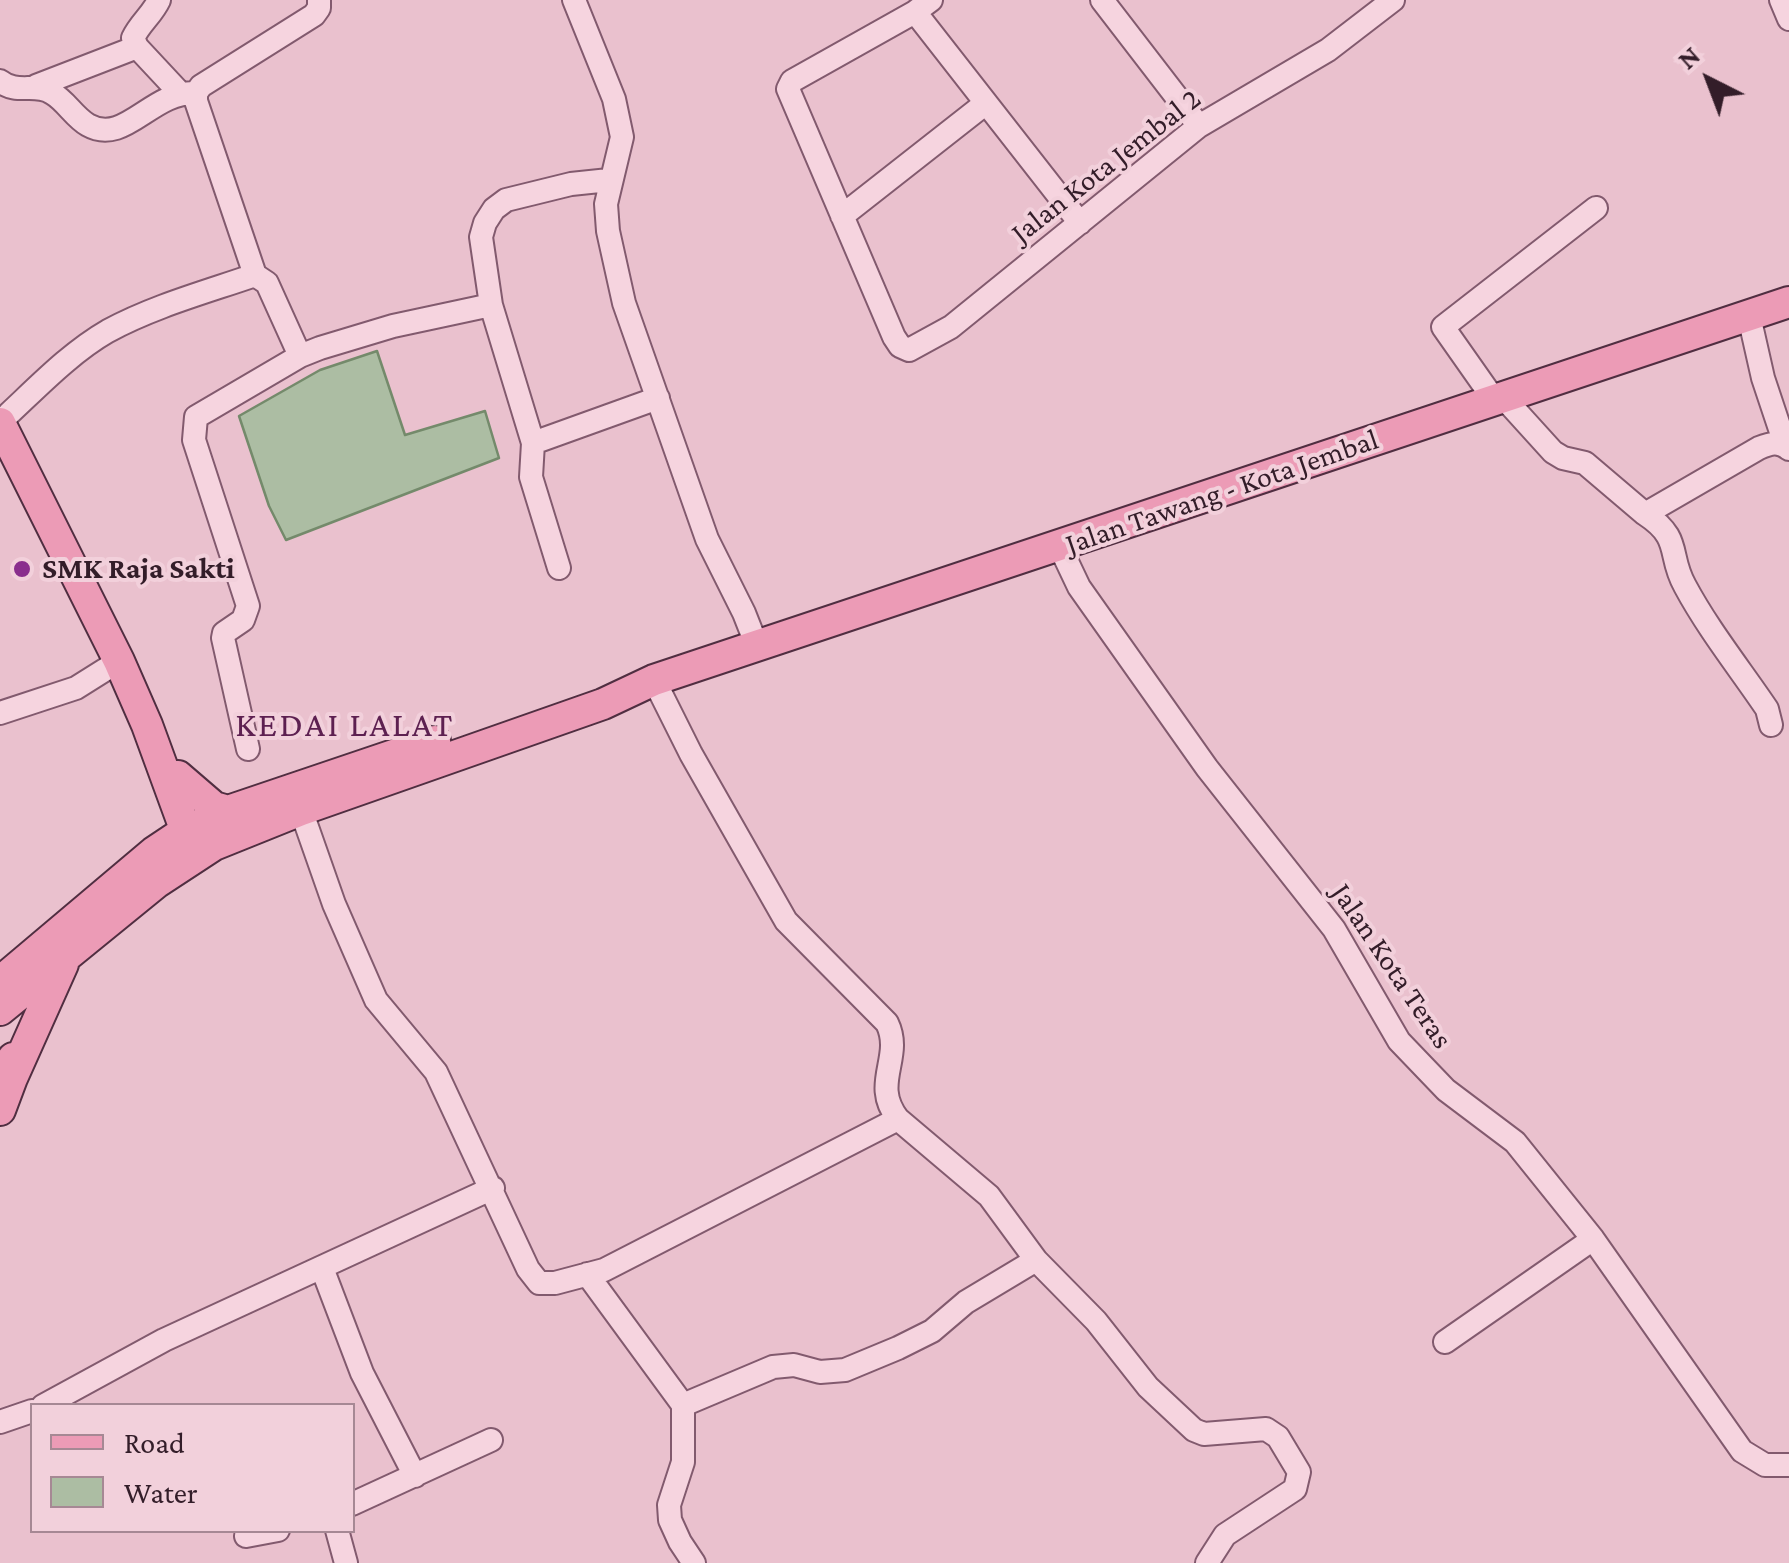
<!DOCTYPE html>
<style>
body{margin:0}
#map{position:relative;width:1789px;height:1563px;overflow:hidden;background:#eac1ce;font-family:"Crimson Pro",serif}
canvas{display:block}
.legend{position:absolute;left:30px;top:1403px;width:325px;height:130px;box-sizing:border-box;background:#f2d0db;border:2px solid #a68894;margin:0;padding:12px 18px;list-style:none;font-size:30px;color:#331d29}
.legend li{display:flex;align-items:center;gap:20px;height:50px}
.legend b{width:50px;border:2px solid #a68894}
.north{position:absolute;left:1659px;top:30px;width:100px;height:100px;-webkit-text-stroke:8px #f2d0db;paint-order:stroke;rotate:318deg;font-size:28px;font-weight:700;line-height:40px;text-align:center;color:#331d29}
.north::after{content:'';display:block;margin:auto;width:35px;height:45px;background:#331d29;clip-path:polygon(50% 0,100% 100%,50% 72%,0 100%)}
</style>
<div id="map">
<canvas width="1789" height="1563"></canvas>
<ul class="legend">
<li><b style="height:12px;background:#ec9bb6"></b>Road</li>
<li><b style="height:28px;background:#acbda3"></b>Water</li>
</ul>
<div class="north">N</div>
</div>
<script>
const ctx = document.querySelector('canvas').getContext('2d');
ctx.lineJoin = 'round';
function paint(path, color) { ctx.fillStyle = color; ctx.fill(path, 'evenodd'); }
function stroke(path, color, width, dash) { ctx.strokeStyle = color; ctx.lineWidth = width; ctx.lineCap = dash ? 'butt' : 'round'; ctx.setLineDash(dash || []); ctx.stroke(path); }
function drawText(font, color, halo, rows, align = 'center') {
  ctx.font = font + ' "Crimson Pro",serif'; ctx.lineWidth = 8; ctx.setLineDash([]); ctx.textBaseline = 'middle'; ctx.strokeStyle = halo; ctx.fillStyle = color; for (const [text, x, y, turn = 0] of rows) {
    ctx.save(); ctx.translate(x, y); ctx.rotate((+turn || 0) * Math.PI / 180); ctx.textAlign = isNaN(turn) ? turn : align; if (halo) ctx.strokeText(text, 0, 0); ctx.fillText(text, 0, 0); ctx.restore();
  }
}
const water = new Path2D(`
 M377 351 405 435 485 411 499 458 286 540 269 506 239 416 320 370Z`);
const minor = new Path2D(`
 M159 0C152 15 140 23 133 38L137 47 179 92
 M574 0 614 99 622 137 606 204 608 231 624 303 707 539 744 613 757 646
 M931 0 915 12 792 81 788 89 894 337 900 346 909 350 951 327 1199 126 1328 50 1393 0
 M1102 0 1199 126
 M1781 0 1789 19
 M915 12 1080 223
 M0 81C17 95 35 82 52 93 66 101 74 117 88 125 125 146 151 91 196 93
 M36 86 137 47
 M842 216 986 103
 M255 275 196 101V93L201 86 314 15 319 8V0
 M1749 316 1763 378 1782 435V444
 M1504 398 1553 452 1563 458 1585 463 1645 514 1759 448C1771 443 1778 441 1789 449
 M1495 401 1443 327 1596 208
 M0 422C34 391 68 354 108 331 154 306 206 292 255 275L267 283 300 356
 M533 443 658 398
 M1645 514C1683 539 1667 554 1685 586 1708 629 1740 669 1767 709L1771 725
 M1060 547 1079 587 1207 768 1334 929 1399 1041 1446 1090 1515 1142 1593 1239 1742 1451 1765 1465H1789
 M559 568 531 477 533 443 491 305 481 237 485 223 494 209 506 200 571 184 609 180
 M654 680 691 754 786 921 887 1023C904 1058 870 1083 898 1119L989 1196 1036 1260 1096 1321 1148 1387 1194 1430 1204 1434 1266 1429 1278 1437 1299 1472 1295 1489 1225 1535 1207 1563
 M0 713 76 688 119 661
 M248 749 223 638 224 633 243 620 248 606 194 440 196 417 300 356 320 348 393 326 491 305
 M301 810 334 904 376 1000 436 1072 528 1269 539 1283H555L604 1270 898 1119
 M322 1268 362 1373 415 1476
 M587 1274 683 1405
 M1445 1342 1593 1239
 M43 1406 164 1340 493 1188
 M0 1422 32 1411
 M352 1504 491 1440
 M337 1530 346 1563
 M246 1536 278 1530
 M694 1563 680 1542 670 1520 669 1505 683 1462V1405L773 1367 794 1365 820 1372 845 1370 898 1348 932 1331 966 1302 1036 1260`);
const major = new Path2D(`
 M0 423 119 661 147 725 192 848
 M178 776 214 807 228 811
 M0 982 154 852 184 832 228 811 435 741
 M0 1010 156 883 214 845 301 810 603 704 654 680 1789 302
 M12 1078 63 964
 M0 1110 12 1078 13 1058`);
const markers = [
 [22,569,10,"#8a2e8d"]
];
const streetNames = [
 ["Jalan Kota Jembal 2",1106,166,-38],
 ["Jalan Tawang - Kota Jembal",1222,492,-19],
 ["Jalan Kota Teras",1392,966,56]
];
const poiNames = [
 ["SMK Raja Sakti",42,569]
];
const quarterNames = [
 ["KEDAI LALAT",345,725]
];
paint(water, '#acbda3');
stroke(water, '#748a6b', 2.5);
stroke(minor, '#825a6e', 26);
stroke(major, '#502e41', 34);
stroke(minor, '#f6d4df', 22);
stroke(major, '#ec9bb6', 30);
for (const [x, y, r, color] of markers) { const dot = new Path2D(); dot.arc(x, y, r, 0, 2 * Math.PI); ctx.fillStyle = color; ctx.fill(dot); stroke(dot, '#f2d0db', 4); }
drawText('30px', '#331d29', '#f2d0db', streetNames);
drawText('bold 30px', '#331d29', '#f2d0db', poiNames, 'left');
ctx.letterSpacing = '2.5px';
drawText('35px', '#5d2051', '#f2d0db', quarterNames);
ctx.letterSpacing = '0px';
</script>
